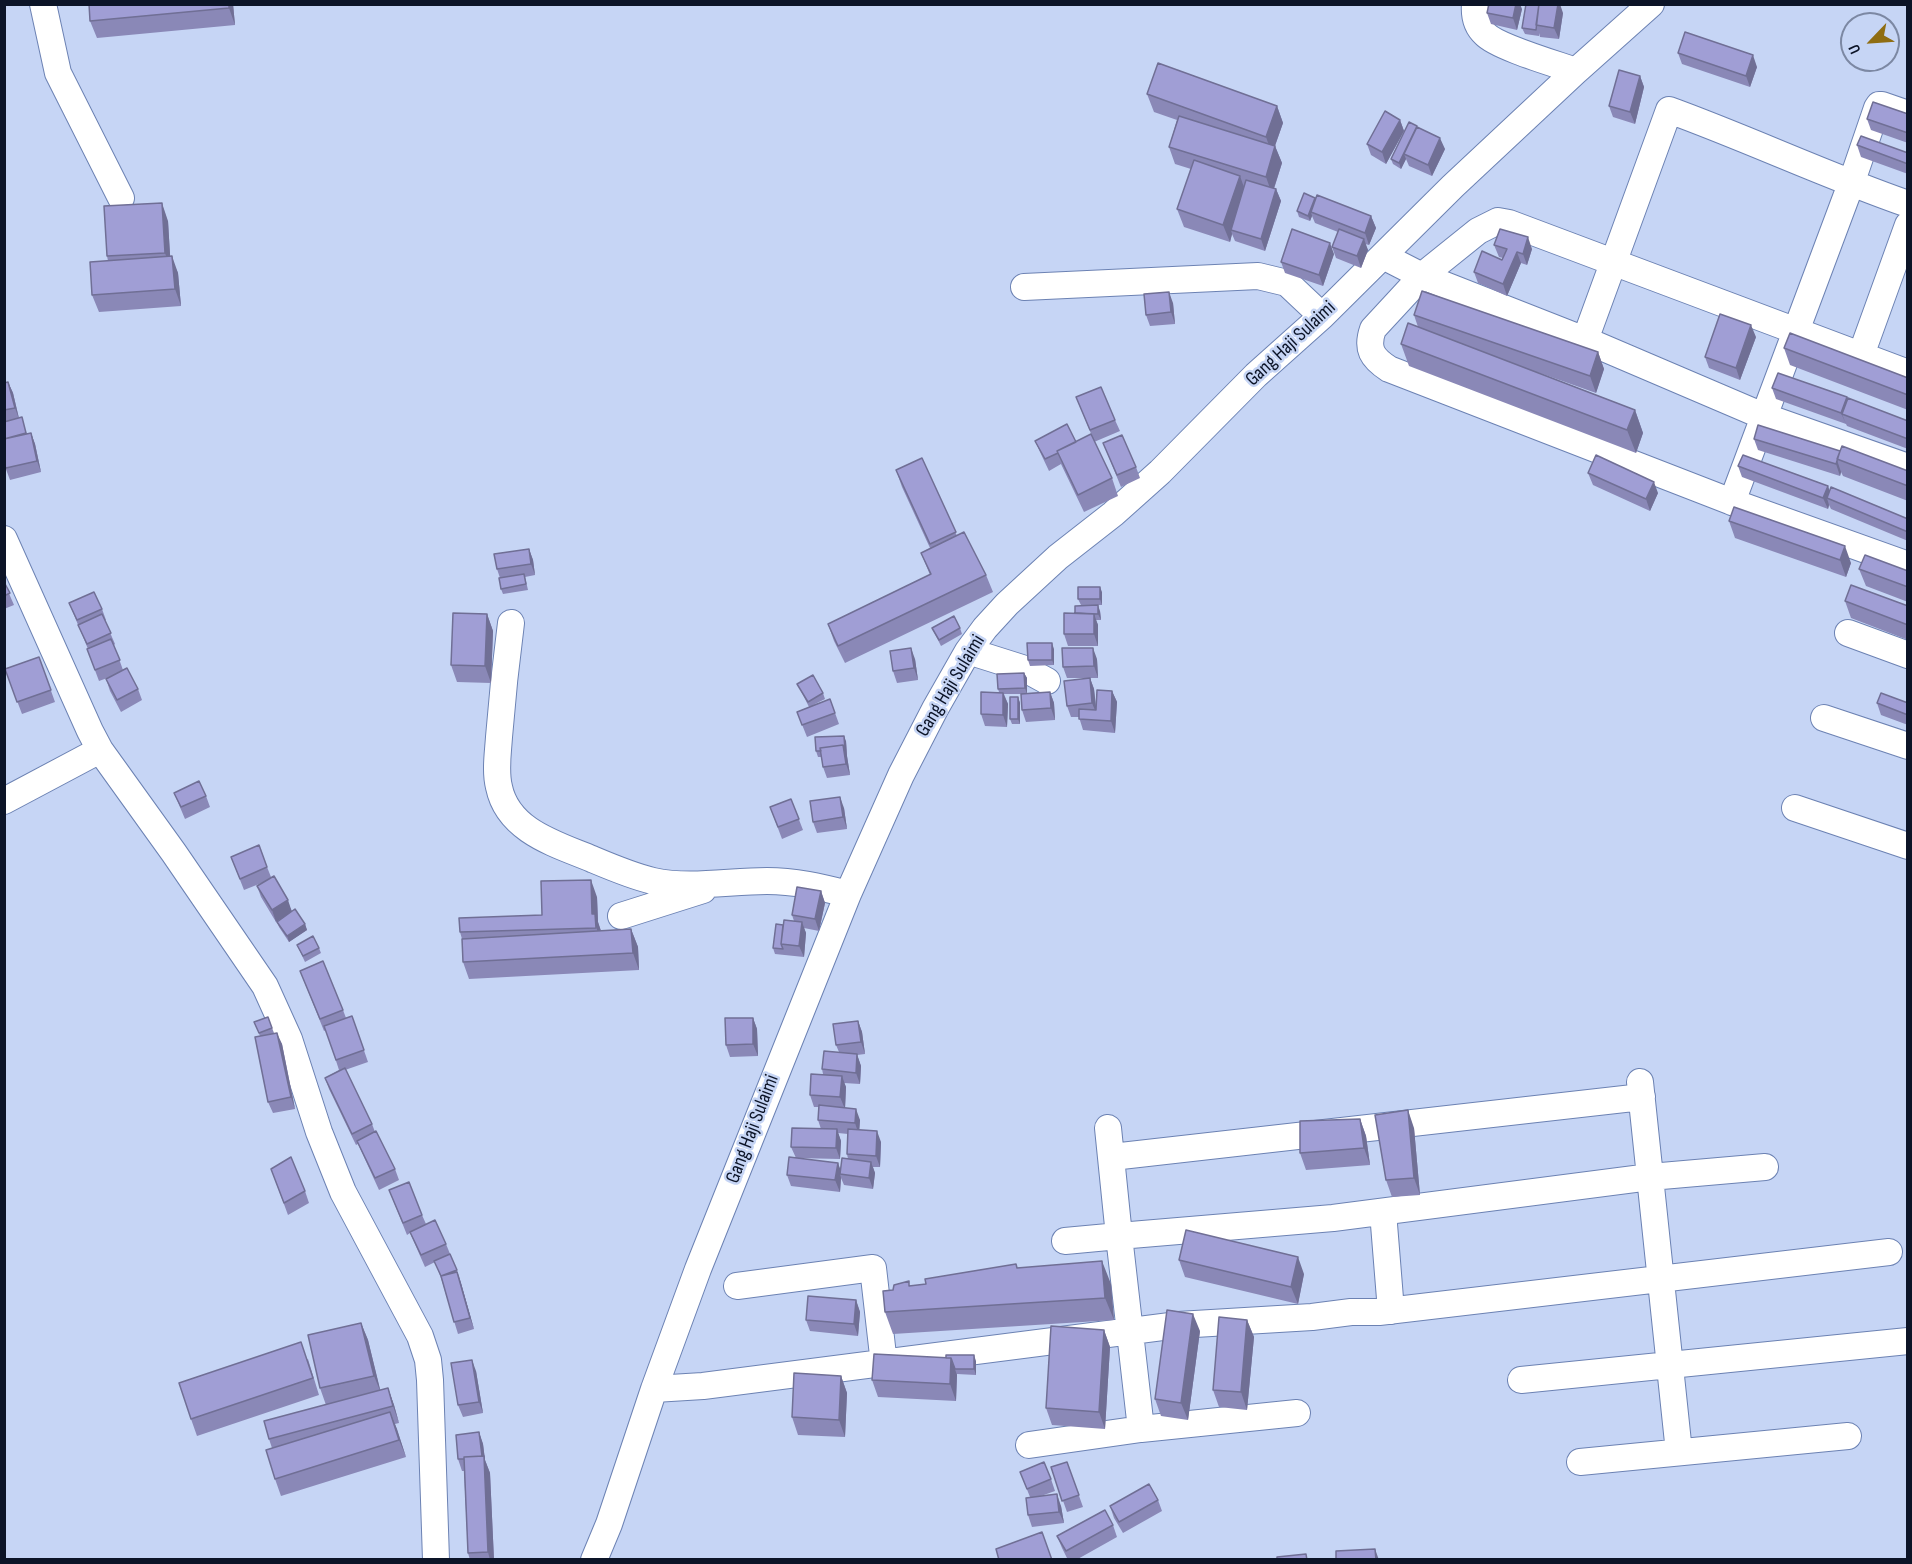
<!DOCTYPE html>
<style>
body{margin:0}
#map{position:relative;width:1912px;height:1564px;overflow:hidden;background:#c6d5f5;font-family:"Sofia Sans Condensed",sans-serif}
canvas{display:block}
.frame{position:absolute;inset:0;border:6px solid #0c1427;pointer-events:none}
.north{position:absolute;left:1840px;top:12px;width:60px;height:60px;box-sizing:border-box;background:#c6d5f5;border:2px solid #7c88a3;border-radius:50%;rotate:245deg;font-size:16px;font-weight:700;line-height:24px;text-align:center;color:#0c1427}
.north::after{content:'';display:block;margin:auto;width:21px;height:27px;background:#8f6d12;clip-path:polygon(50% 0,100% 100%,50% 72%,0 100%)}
</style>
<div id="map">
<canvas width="1912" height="1564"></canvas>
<div class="frame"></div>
<div class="north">U</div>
</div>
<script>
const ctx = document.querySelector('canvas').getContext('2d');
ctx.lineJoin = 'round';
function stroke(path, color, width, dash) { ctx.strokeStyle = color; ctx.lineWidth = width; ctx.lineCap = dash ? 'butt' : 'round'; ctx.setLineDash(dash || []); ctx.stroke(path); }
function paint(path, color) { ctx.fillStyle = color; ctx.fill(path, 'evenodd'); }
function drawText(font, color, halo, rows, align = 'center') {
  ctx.font = font + ' "Sofia Sans Condensed",sans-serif'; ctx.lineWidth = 5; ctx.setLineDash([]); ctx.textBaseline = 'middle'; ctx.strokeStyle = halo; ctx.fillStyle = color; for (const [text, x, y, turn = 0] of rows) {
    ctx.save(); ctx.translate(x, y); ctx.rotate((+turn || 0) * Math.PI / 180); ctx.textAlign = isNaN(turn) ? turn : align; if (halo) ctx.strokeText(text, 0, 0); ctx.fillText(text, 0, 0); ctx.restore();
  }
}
const minor = new Path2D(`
 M43 4 58 73 121 198
 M1475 4C1474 16 1476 26 1485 34 1497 47 1556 64 1576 71
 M1383 256 1422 276 1585 340 1763 416 1908 467
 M1024 287 1258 276 1287 283 1322 316
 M1585 340 1669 110C1749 139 1827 176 1908 204
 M1861 355 1908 225
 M1908 373 1509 223 1498 221 1478 231 1422 276 1373 329C1366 349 1372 358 1389 369L1732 502 1908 565
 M1732 502 1851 184 1877 108 1879 105H1882L1908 114
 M4 539 90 731 100 750 174 853 265 986 289 1039 319 1132 343 1192 420 1336 428 1360 430 1380 436 1560
 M511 623C506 661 502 699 499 737 498 753 495 771 499 787 508 831 556 844 592 859 611 867 632 876 653 881 690 889 729 881 767 881 795 881 820 887 848 894
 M1848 633 1908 655
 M968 651 1025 669 1047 681
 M1824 718 1908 746
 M4 801 100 750
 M1795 808 1908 846
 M621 916 703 890
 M1640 1082 1679 1452
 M1108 1128 1119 1236 1333 1218 1650 1177 1765 1167
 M1112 1157 1642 1097
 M1383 1212 1391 1311
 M737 1286 873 1268 884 1364
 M1521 1380 1908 1341
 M654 1389 703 1386 1178 1325 1312 1317 1351 1312H1379L1889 1252
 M1141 1429 1297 1413
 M1029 1445 1141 1429 1119 1236 1065 1241
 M1580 1462 1848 1436
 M594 1560 609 1524 654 1389 698 1269 848 894 901 775 935 709 968 651 985 628 1007 604 1058 557 1113 514 1160 472 1256 375 1322 316 1453 186 1576 71 1651 4`);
const wall = new Path2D(`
 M233 4 235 25 97 38 90 21Z
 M1522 9 1517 30 1491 24 1487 13Z
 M1563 13 1559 39 1540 37 1539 33V36L1525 34 1522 28Z
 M1678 53 1757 67 1750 87 1682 64Z
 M1640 76 1644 87 1635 124 1613 117 1609 106Z
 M1147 94 1277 106 1283 123 1275 146 1282 163 1274 189H1276L1281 201 1265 251 1235 241 1232 234 1230 242 1184 227 1177 209 1191 169 1175 164 1169 147 1177 120 1154 112Z
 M1908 114V143L1871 130 1867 119Z
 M1400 120 1404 131 1386 164 1371 155 1367 144Z
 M1417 127 1445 149 1432 176 1409 166 1406 159 1401 169 1393 164 1391 159Z
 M1857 145 1908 153V174L1861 157Z
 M1315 198 1371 216 1376 228 1369 245 1365 244 1368 250 1361 268 1336 258 1332 247 1338 232 1315 223 1312 216 1310 221 1299 217 1297 211Z
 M168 221 170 256 178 273 181 306 99 312 92 295 108 261 107 256Z
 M1494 245 1532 249 1527 265 1521 263 1507 296 1478 283 1474 272 1502 260 1503 258 1499 257Z
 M1334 254 1323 286 1285 273 1281 262Z
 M1173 303 1175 324 1150 326 1146 315Z
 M1414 315 1598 352 1604 369 1596 393 1537 372 1635 410 1643 433 1636 453 1409 366 1401 344 1418 327Z
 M1756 337 1740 380 1709 368 1705 357Z
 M1784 348 1908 378V410L1790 365Z
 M8 382 13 393 19 418 27 434 31 433 35 444 41 472 10 480 4 464V383Z
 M1772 388 1847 397 1848 400 1908 421V449L1847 426 1846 424 1776 399Z
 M1076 397 1115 420 1120 431 1094 442 1112 478 1118 496 1084 512 1061 464 1049 471 1040 452 1035 441 1076 442 1094 441Z
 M1754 439 1840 451 1908 471V501L1843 476 1841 472 1840 476 1758 450Z
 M1103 443 1136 467 1140 478 1121 487Z
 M922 458 957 536 986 575 993 592 845 663 834 641 828 624 930 575 921 553 930 548 902 487 896 470Z
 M1738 466 1828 486 1829 491 1908 519V541L1831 509 1829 505 1828 509 1742 477Z
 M1588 473 1658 493 1650 511 1593 485Z
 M1729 521 1851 563 1846 577 1735 538Z
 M529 549 533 560 535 575 525 577 528 590 503 594 501 589 500 578 497 569Z
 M1859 569 1908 571V602L1866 586Z
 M4 582 14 605 4 609Z
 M1102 592V605H1081L1078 599Z
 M1845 601 1908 606V640L1851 618Z
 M69 603 102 609 106 620 105 621 115 644 114 645 123 670 138 689 142 700 121 712 110 691 106 679 110 677 99 681 87 649H88Z
 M1100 611 1101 620H1096L1098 625V646H1068L1064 634 1075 613Z
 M487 614 493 631 491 683 457 682 451 665Z
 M932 628H960L962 634 941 646Z
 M1054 649V665L1030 666 1028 660Z
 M39 657 55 702 22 714 5 669Z
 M915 659 918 680 897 683 893 671Z
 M1097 659 1098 678H1067L1063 667Z
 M1024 673 1027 678V693L1050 692 1054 703 1055 720 1026 722 1022 710 1026 694H1004L1008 704 1007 727 985 726 981 714 999 692 998 689Z
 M1090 678 1094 689 1096 710 1112 691 1117 702 1115 733 1083 730 1079 717H1071L1067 706Z
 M797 684 823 693 825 699 813 705 830 699 839 724 807 737 797 712 809 707 800 689Z
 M1018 697 1020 703V724H1012L1010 719Z
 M1877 703H1908V725L1881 715Z
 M846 741 847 756 850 775 827 778 823 767 822 757H818L816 751Z
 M174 793 206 796 210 807 185 819Z
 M791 799 803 830 782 839 770 807Z
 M844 808 847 829 817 833 813 822Z
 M231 857 267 867 271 877 292 911 305 924 307 930 289 942 279 927 277 922 284 917 276 922 261 897 257 886 264 882 244 890Z
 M821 891 825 903 819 931 804 928 806 933 804 957 775 954 773 948 783 925 794 921 792 915Z
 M597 897 598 922 601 931 631 929 638 947 639 970 469 979 463 962 462 939 460 932 542 915Z
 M297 945 319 948 321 953 305 962Z
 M300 971 343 1010 346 1018 352 1016 368 1062 345 1070 372 1124 375 1132 395 1169 399 1180 379 1190 358 1144 356 1145 329 1089 325 1078 339 1070 326 1030 324 1031Z
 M268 1017 274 1033 282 1044 295 1109 273 1113 268 1102 260 1036 254 1022Z
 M753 1018 757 1029 758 1056 730 1057 726 1045Z
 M858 1021 862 1032 865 1054 857 1055 861 1066 860 1084 844 1083 846 1087 845 1108 860 1120 859 1130 881 1142 880 1167H873L875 1173 873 1189 844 1185 841 1178 840 1192 791 1186 787 1175 796 1158 791 1147 821 1129 818 1120 819 1107H814L810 1095 823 1074 822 1069 839 1052 836 1045ZM838 1133 848 1134 847 1154 848 1159 840 1170 838 1163 796 1158 840 1159 841 1141Z
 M1360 1119 1366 1136 1370 1165 1306 1170 1300 1153Z
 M1414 1128 1420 1195 1392 1197 1386 1180Z
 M271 1169 305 1191 309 1203 288 1215Z
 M389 1190 422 1215 426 1224 446 1244 459 1276 474 1329 458 1334 441 1278 435 1262 425 1267 410 1233 407 1235Z
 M1179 1260 1304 1274 1298 1304 1185 1277Z
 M1016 1264 1017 1268 1111 1284 1114 1320 893 1334 885 1312 893 1290 911 1286 926 1284Z
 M856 1300 860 1312 858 1336 810 1331 806 1320Z
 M1247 1320 1254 1337 1247 1410 1219 1407 1213 1390Z
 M361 1323 368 1340 380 1390 388 1388 394 1405 399 1423 395 1424 406 1457 281 1496 275 1479 272 1448 269 1439 326 1405 320 1388Z
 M1104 1330 1110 1347 1105 1429 1052 1425 1046 1408Z
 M1200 1331 1188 1420 1161 1416 1155 1399Z
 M308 1359 319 1395 197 1436 191 1419Z
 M976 1361V1375L957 1374 956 1401 878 1397 872 1380Z
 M476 1371 483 1413 463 1417 458 1405Z
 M841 1376 847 1393 845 1437 798 1435 792 1417Z
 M479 1432 483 1444 485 1460 490 1473 494 1560H470L468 1553 464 1471H462L458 1459Z
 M1067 1462 1083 1507 1067 1512 1051 1467Z
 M1020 1472 1051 1479 1055 1491 1041 1496 1061 1506 1064 1523 1032 1527 1028 1515 1030 1497Z
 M1158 1500 1162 1511 1123 1533 1114 1518 1110 1506Z
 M1113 1525 1117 1537 1076 1560H1068L1062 1548 1057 1536Z`);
const shadedWall = new Path2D(`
 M229 4H233L235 25 229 8Z
 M1516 4H1520L1522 9 1517 30 1513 18Z
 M1558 4H1560L1563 13 1559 39 1554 28Z
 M1753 55 1757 67 1750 87 1746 76Z
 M1640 76 1644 87 1635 124 1630 112Z
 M1277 106 1283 123 1272 154 1266 137Z
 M1400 120 1404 131 1386 164 1382 152Z
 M1417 126 1404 154 1406 159 1401 169 1399 163Z
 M1440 138 1445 149 1432 176 1428 165Z
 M1275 146 1282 163 1272 194 1266 177Z
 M1240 176 1246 193 1231 230 1232 234 1230 242 1223 225Z
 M1276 189 1281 201 1265 251 1261 239Z
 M1315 198 1311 212 1312 216 1310 221 1308 216Z
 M162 203 168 221 171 270 165 253Z
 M1371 216 1376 228 1369 245 1365 233Z
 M1528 237 1532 249 1527 265 1523 254Z
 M1364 239 1368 250 1361 268 1357 256Z
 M1330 243 1334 254 1323 286 1319 275Z
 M1517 252 1521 263 1507 296 1503 284Z
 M172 256 178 273 181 306 175 289Z
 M1169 292 1173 303 1175 324 1171 312Z
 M1751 325 1756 337 1740 380 1736 368Z
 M1598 352 1604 369 1596 393 1590 376Z
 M8 382 13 393 19 419 15 408Z
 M1847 397 1851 409 1842 414 1846 424 1841 413Z
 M1635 410 1643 433 1636 453 1627 430Z
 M31 433 35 444 41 472 37 461Z
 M1837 460 1841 472 1840 476 1836 464Z
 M1654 482 1658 493 1650 511 1646 499Z
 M1828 486 1832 498H1827L1829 505 1828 509 1823 498Z
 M1845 546 1851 563 1846 577 1840 560Z
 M529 549 533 560 535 575 531 564Z
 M1100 587 1102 592V605L1100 599Z
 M1098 605 1100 611 1101 620 1098 614Z
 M487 614 493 631 491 683 485 666Z
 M1094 614 1098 625V646L1094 634Z
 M1052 643 1054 649V665L1052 660Z
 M911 648 915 659 918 680 914 668Z
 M1093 648 1097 659 1098 678 1094 666Z
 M1024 673 1027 678V694L1025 688Z
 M1090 678 1094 689 1097 715 1092 703Z
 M1112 691 1117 702 1115 733 1111 721Z
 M1050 692 1054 703 1055 720 1051 708Z
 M1003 693 1008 704 1007 727 1003 715Z
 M1018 697 1020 703V724L1018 719Z
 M844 736 846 741 847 756 850 775 846 764 843 745Z
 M840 797 844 808 847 829 843 817Z
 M591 880 597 897 598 922 601 931 602 945 592 914Z
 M821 891 825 903 819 931 815 919Z
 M288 900 292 912 276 922 272 910Z
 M802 922 806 933 804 957 799 946Z
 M305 924 307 930 289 942 287 936Z
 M631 929 638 947 639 970 633 953Z
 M753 1018 757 1029 758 1056 753 1044Z
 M858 1021 862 1032 865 1054 861 1042Z
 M277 1033 282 1044 295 1109 291 1097Z
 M857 1054 861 1066 860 1084 856 1073Z
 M842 1076 846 1087 845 1109 840 1097Z
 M856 1109 860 1120 859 1135 855 1123Z
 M1408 1110 1414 1128 1420 1195 1414 1178Z
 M1360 1119 1366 1136 1370 1165 1364 1148Z
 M837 1129 841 1141 840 1159 836 1148Z
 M877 1131 881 1142 880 1167 876 1156Z
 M871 1162 875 1173 873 1189 869 1178Z
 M838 1163 842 1174H840L841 1178 840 1192 835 1180Z
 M1298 1257 1304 1274 1298 1304 1291 1287Z
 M1102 1261 1111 1284 1114 1320 1105 1298Z
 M457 1272 461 1283 474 1329 470 1318Z
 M856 1300 860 1312 858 1336 854 1324Z
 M1193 1314 1200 1331 1188 1420 1181 1403Z
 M1247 1320 1254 1337 1247 1410 1241 1392Z
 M361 1323 368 1340 381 1393 374 1376Z
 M1104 1330 1110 1347 1105 1429 1099 1412Z
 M974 1355 976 1361V1375L974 1369Z
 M951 1358 957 1375 956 1401 950 1384Z
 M472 1360 476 1371 483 1413 479 1402Z
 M841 1376 847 1393 845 1437 839 1420Z
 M388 1388 394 1405 399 1423 393 1406Z
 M390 1412 397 1429 406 1457 399 1440Z
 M479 1432 483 1444 485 1460 490 1473 494 1560H490L488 1552 482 1457Z
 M1057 1494 1061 1506 1064 1523 1059 1512Z
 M1375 1549 1379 1560H1376Z`);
const building = new Path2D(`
 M89 4H229V8L90 21Z
 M1489 4H1516L1513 18 1487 13Z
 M1526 4H1539L1536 30 1522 28Z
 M1539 4H1558L1554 28 1536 25Z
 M1685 32 1753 55 1746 76 1678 53Z
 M1158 63 1277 106 1266 137 1147 94Z
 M1619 70 1640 76 1630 112 1609 106Z
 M1873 102 1908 114V133L1867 119Z
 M1385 111 1400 120 1382 152 1367 144Z
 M1179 116 1275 146 1266 177 1169 147Z
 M1409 122 1417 126 1399 163 1391 159Z
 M1417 127 1440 138 1428 165 1404 154Z
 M1861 136 1908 153V164L1857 145Z
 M1194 160 1240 176 1223 225 1177 209Z
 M1246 180 1276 189 1261 239 1231 230Z
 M1304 193 1315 198 1308 216 1297 211Z
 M1317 195 1371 216 1365 233 1311 212Z
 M162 203 165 253 107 256 104 206Z
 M1292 229 1330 243 1319 275 1281 262Z
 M1339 229 1364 239 1357 256 1332 247Z
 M1500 229 1528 237 1523 254 1517 252 1503 284 1474 272 1482 251 1502 260 1507 249 1494 245Z
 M172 256 175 289 92 295 90 262Z
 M1422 291 1598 352 1590 376 1414 315Z
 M1169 292 1171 312 1146 315 1144 294Z
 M1720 314 1751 325 1736 368 1705 357Z
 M1408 323 1635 410 1627 430 1401 344Z
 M1790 333 1908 378V395L1784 348Z
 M1778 373 1847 397 1841 413 1772 388Z
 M8 382 15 408 4 410V383Z
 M1101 387 1115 420 1090 430 1076 397Z
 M1848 398 1908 421V439L1842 414Z
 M22 417 26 433 4 439V422Z
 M1067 424 1076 442 1057 451 1058 453 1045 459 1035 441Z
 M1758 425 1840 451 1836 464 1754 439Z
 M31 433 37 461 6 468 4 464V439Z
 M1091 434 1112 478 1078 495 1057 451Z
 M1122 435 1136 467 1117 475 1103 443Z
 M1842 446 1908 471V486L1837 459Z
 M1596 455 1654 482 1646 499 1588 473Z
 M1743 455 1828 486 1823 498 1738 466Z
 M922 458 956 532 930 544 896 470Z
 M1831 487 1908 519V532L1827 498Z
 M1734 507 1845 546 1840 560 1729 521Z
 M964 532 986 575 838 646 828 624 931 574 921 553Z
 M529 549 531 564 497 569 494 554Z
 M1865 555 1908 571V587L1859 569Z
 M524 574 526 584 501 589 499 578Z
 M4 582 10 593 4 596Z
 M1851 585 1908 606V625L1845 601Z
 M1078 587H1100V599H1078Z
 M94 592 102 609 77 620 69 603Z
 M1098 605V614L1075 613V606Z
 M453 613 487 614 485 666 451 665Z
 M1064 613 1094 614V634H1064Z
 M102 614 111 633 87 644 78 625Z
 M954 616 960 628 939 640 932 628Z
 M111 639 120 660 95 670 87 649Z
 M1027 643H1052V660H1028Z
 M911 648 914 668 893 671 890 651Z
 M1062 648H1093L1094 666 1063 667Z
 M39 657 51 690 17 702 5 669Z
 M127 668 138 689 117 700 106 679Z
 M1024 673 1025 688 998 689 997 674Z
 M813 675 823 693 808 702 797 684Z
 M1090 678 1092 703 1067 706 1064 681Z
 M1097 690 1112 691 1111 721 1079 719V709L1096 710Z
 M981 692 1003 693V715L981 714Z
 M1050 692 1051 708 1022 710 1021 694Z
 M1881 693 1908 703V715L1877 703Z
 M1010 697H1018V719H1010Z
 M830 699 835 713 802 725 797 712Z
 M844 736 845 750 843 745 820 748 821 751H816L815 737Z
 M843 745 846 764 823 767 820 748Z
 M199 781 206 796 181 807 174 793Z
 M840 797 843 817 813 822 810 801Z
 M791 799 799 819 778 827 770 807Z
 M259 845 267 867 240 879 231 857Z
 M274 876 288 900 272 910 257 886Z
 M591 880 592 914H595L596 928 460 932 459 918 542 915 541 881Z
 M797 887 821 891 815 919 792 915Z
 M295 909 305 924 287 936 277 922Z
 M784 920 802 922 799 946 781 944Z
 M776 924 783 925 781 944 783 949 773 948Z
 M631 929 633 953 463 962 462 939Z
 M313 936 319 948 303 956 297 945Z
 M323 961 343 1010 320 1019 300 971Z
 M352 1016 364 1050 336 1060 324 1026Z
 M268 1017 272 1028 259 1033 254 1022Z
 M725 1018H753V1044L726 1045Z
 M858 1021 861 1042 836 1045 833 1024Z
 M277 1033 291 1097 268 1102 255 1037Z
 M824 1051 857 1054 856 1073 822 1069Z
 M345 1068 372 1124 352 1134 325 1078Z
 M811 1074 842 1076 840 1097 810 1095Z
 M819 1105 856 1109 855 1123 818 1120Z
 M1408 1110 1414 1178 1386 1180 1375 1115Z
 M1360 1119 1364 1148 1300 1153V1121Z
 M792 1128 837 1129 836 1148 791 1147Z
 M848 1129 877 1131 876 1156 847 1154Z
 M376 1131 395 1169 375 1178 357 1141Z
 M291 1157 305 1191 284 1203 271 1169Z
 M789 1157 838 1163 835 1180 787 1175Z
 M842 1158 871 1162 869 1178 840 1174Z
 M409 1182 422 1215 403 1223 389 1190Z
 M435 1220 446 1244 421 1255 410 1232Z
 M1186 1230 1298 1257 1291 1287 1179 1260Z
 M450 1254 457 1270 441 1276 434 1261Z
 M1102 1261 1105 1298 885 1312 883 1291 893 1290 894 1285 909 1281V1286L926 1284 925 1279 1016 1264 1017 1268Z
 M457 1272 470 1318 454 1322 441 1276Z
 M808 1296 856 1300 854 1324 806 1320Z
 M1167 1310 1193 1314 1181 1403 1155 1399Z
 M1219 1317 1247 1320 1241 1392 1213 1390Z
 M361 1323 374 1376 320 1388 308 1335Z
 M1051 1326 1104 1330 1099 1412 1046 1408Z
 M301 1342 313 1378 191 1419 179 1383Z
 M874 1354 951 1358 950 1384 872 1380Z
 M946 1355H974V1369H955L951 1358H946Z
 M472 1360 479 1402 458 1405 451 1363Z
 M794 1373 841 1376 839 1420 792 1417Z
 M388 1388 393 1406 269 1439 264 1421Z
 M390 1412 399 1440 275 1479 266 1450Z
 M479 1432 482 1456 464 1457V1459H458L456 1435Z
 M484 1456 488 1552 468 1553 464 1457Z
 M1044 1462 1051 1479 1027 1489 1020 1472Z
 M1067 1462 1079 1495 1062 1501 1051 1467Z
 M1149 1484 1158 1500 1119 1522 1110 1506Z
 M1057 1494 1059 1512 1028 1515 1026 1498Z
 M1105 1510 1113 1525 1066 1551 1057 1536Z
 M1042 1532 1052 1560H999L996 1549Z
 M1375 1549 1376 1560H1336V1551Z
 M1306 1554 1307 1560H1277V1557Z`);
const streetNames = [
 ["Gang Haji Sulaimi",1291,344,-43],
 ["Gang Haji Sulaimi",951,686,-59],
 ["Gang Haji Sulaimi",753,1129,-69]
];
stroke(minor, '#6c82b3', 28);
stroke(minor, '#fff', 26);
paint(wall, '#8a88b7');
paint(shadedWall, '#706f95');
paint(building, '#a09ed5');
stroke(building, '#706f95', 1.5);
drawText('20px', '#0c1427', '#c6d5f5', streetNames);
</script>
